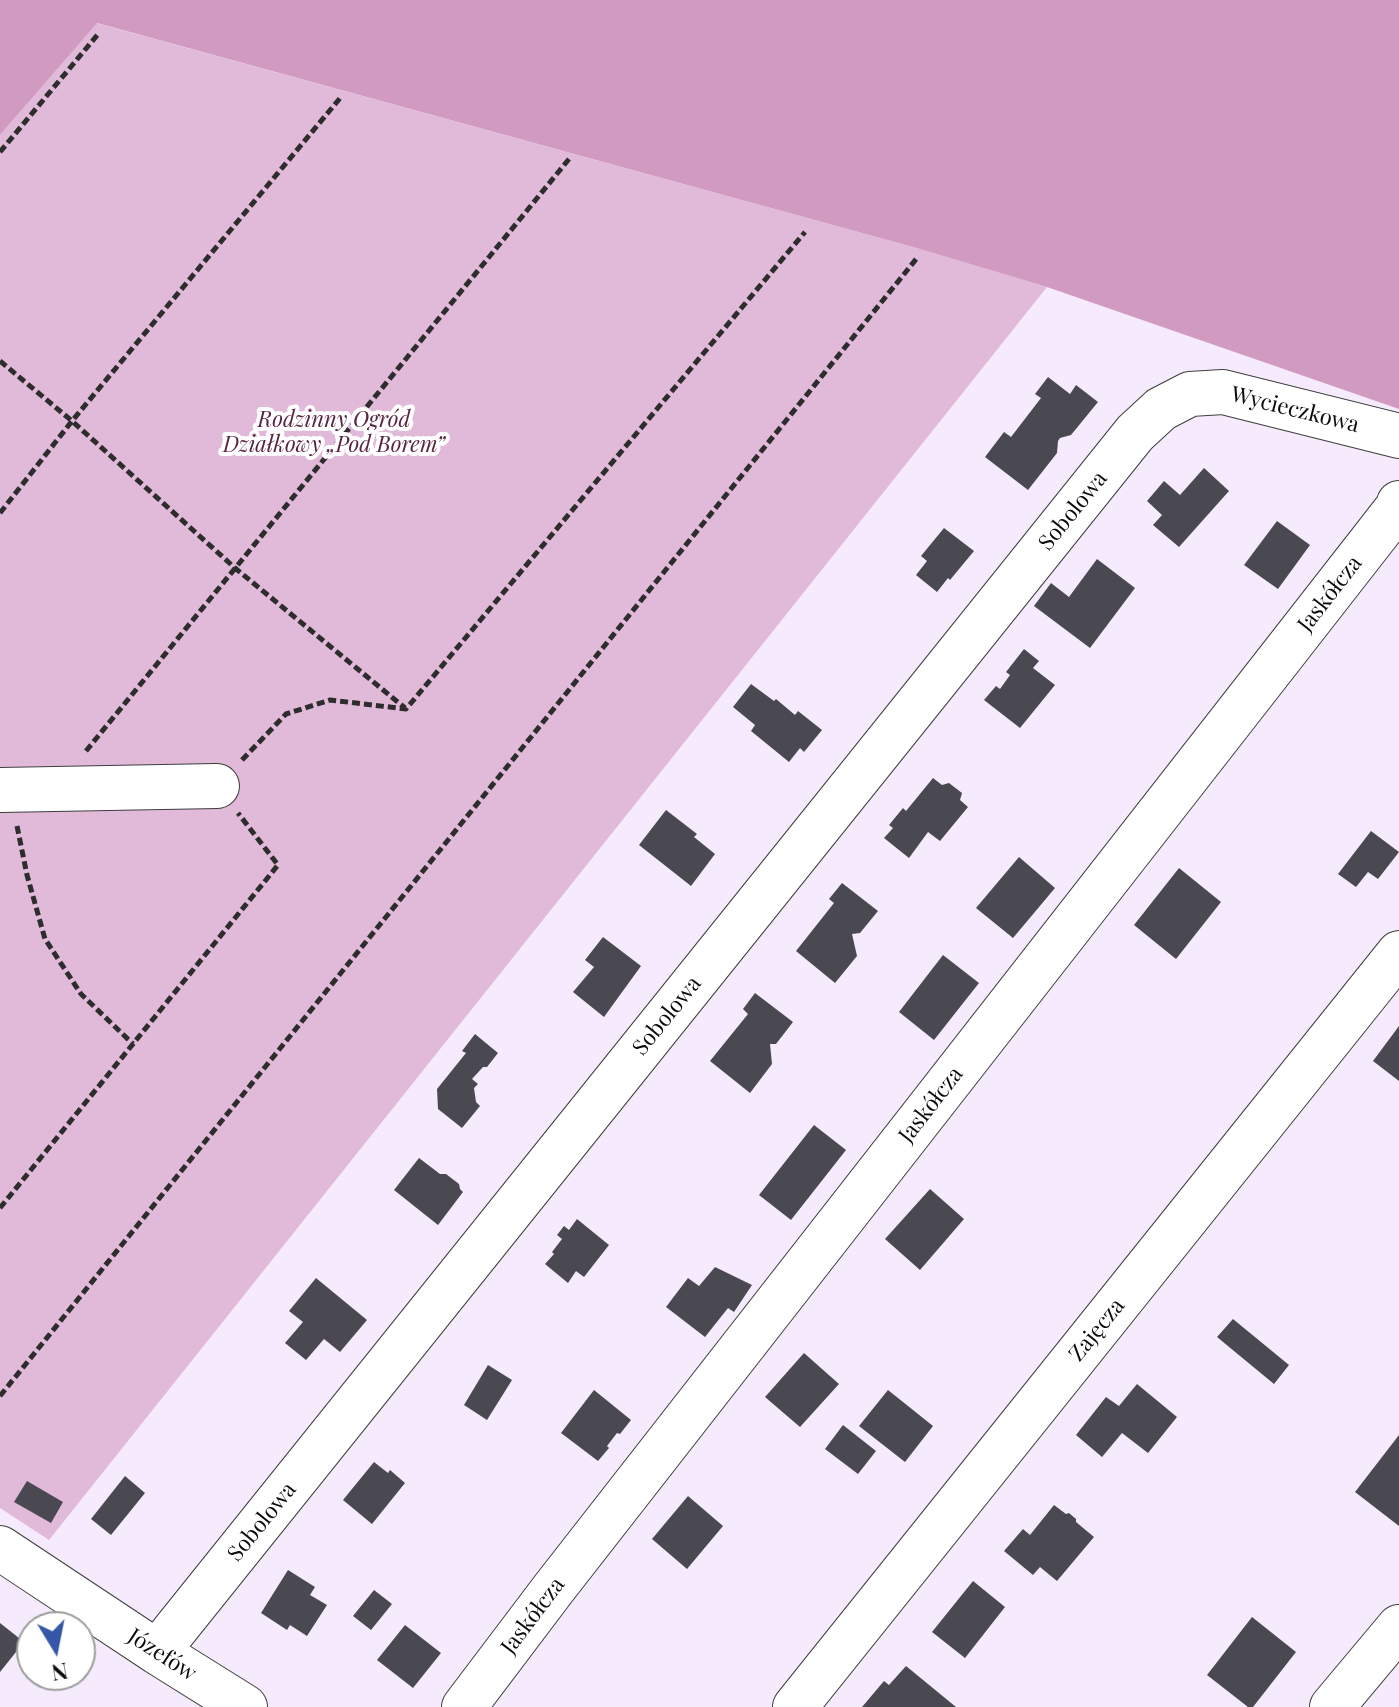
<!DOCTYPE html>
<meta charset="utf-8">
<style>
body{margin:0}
#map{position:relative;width:1399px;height:1707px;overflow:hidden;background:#f5ebfc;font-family:"Playfair Display",serif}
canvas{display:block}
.north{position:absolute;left:16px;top:1611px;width:80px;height:80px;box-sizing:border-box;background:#fff;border:2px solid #9d9d9d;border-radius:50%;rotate:170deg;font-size:22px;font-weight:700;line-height:32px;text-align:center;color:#0b0b0b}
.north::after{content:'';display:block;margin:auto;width:28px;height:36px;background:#3557a8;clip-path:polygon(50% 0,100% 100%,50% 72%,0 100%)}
</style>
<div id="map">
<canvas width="1399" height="1707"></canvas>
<div class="north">N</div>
</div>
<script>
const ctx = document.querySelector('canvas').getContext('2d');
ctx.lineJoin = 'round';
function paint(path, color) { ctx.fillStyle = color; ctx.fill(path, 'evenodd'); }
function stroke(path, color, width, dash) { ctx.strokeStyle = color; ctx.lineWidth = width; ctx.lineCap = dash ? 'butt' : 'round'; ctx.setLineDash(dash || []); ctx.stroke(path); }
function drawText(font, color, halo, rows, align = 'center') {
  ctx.font = font + ' "Playfair Display",serif'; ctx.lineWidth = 8; ctx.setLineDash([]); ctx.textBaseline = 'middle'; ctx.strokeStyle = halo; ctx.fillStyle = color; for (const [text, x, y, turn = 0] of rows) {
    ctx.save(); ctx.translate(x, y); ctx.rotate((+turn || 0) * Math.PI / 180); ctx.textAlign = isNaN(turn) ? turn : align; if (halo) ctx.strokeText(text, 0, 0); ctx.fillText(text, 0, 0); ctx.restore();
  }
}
const green = new Path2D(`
 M96 23 913 247 1047 287 49 1540 0 1508V135Z`);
const forest = new Path2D(`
 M0 0H1399V409L1047 287 913 247 97 23 0 135Z`);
const building = new Path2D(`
 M1048 377 1070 394 1076 385 1098 402 1071 435 1060 438 1058 441 1057 453 1028 490 985 457 1004 432 1011 437 1041 398 1035 394Z
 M1204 468 1229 491 1179 547 1153 525 1162 515 1147 501 1164 481 1180 495Z
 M1277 521 1310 545 1278 589 1244 565Z
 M944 528 974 551 950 580 948 578 937 592 916 575 927 561 921 556Z
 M1097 559 1135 588 1090 648 1034 606 1051 583 1069 597Z
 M1024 649 1039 661 1033 668 1055 685 1020 728 984 700 996 686 1000 689 1010 675 1006 672Z
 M751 684 774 701 776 699 795 715 798 711 822 730 804 752 800 748 789 762 751 731 755 725 733 707Z
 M933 778 942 785 949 783 962 793 960 800 968 807 940 841 928 832 909 858 884 838 893 828 889 825 903 808 906 811Z
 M666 810 697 834 694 837 715 854 691 886 639 845Z
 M1371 831 1399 852 1378 879 1368 872 1356 887 1338 874Z
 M1019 857 1055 888 1013 938 976 908Z
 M1179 868 1221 902 1176 959 1134 925Z
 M842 883 878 911 860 933 852 934 857 956 835 983 796 951 834 903 829 899Z
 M603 937 641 966 604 1017 573 992 594 967 585 960Z
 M943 955 979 983 934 1040 899 1012Z
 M755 993 793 1022 776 1044H770L772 1064 750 1093 710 1061 748 1014 743 1009Z
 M1399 1026V1081L1373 1061Z
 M475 1034 498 1053 487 1067H483L472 1079 478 1084 474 1088 476 1102 480 1106 462 1128 438 1109 437 1089 466 1053 462 1051Z
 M814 1125 846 1150 791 1220 759 1195Z
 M419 1158 440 1174H446L459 1184 460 1189 463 1192 438 1225 394 1190Z
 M930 1189 964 1219 920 1270 885 1239Z
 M577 1219 609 1245 584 1277 576 1271 568 1283 545 1264 554 1254 552 1252 562 1239 557 1235 564 1226 569 1230Z
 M715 1267 752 1285 734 1312 728 1308 705 1337 666 1307 688 1278 699 1286Z
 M316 1278 367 1320 340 1352 324 1339 306 1360 285 1343 303 1322 289 1311Z
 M1233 1319 1289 1365 1274 1384 1217 1337Z
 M804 1353 839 1384 800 1427 765 1397Z
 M488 1365 512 1380 487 1420 464 1405Z
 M1137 1384 1177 1417 1148 1453 1122 1433 1102 1457 1076 1435 1106 1397 1119 1406Z
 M594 1390 631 1420 620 1434 617 1433 607 1446 609 1448 598 1461 561 1433Z
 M888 1390 933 1426 905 1462 859 1426Z
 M843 1425 876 1451 858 1474 825 1449Z
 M1399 1435V1526L1355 1492Z
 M374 1462 388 1473 390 1470 405 1483 372 1524 343 1500Z
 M125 1476 145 1493 111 1535 91 1519Z
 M27 1481 63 1502 51 1523 14 1502Z
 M688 1496 723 1526 687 1569 652 1539Z
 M1054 1505 1066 1514 1069 1513 1076 1519V1522L1094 1537 1057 1581 1040 1567 1033 1575 1004 1551 1023 1529 1030 1535Z
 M288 1570 315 1587 310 1595 327 1605 307 1636 290 1625 287 1630 261 1613Z
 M973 1581 1005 1607 965 1658 932 1632Z
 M374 1590 392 1604 371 1630 353 1616Z
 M1252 1617 1296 1652 1253 1707H1248L1207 1675Z
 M0 1623 24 1642 0 1672Z
 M405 1625 441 1653 413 1688 377 1660Z
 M906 1666 956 1707H862L884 1681 889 1685Z`);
const path = new Path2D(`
 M0 152 99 33
 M0 361 72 421 235 568 405 708
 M0 513 72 421 341 97
 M86 751 569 159
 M242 760 286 714 330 700 406 709 805 232
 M17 826 27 875 45 939 81 994 133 1044
 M0 1208 278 865 238 813
 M0 1396 917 258`);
const minor = new Path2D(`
 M0 790 217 786
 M0 1548 157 1652 245 1707
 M157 1652 1135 433 1161 409 1190 394 1223 392 1399 436
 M464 1707 554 1588 1398 507 1399 503
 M795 1707 1399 953
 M1332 1707 1399 1627`);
const streetNames = [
 ["Wycieczkowa",1295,410,14],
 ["Sobolowa",1073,511,-51],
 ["Jaskółcza",1330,594,-52],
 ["Sobolowa",667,1016,-51],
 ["Jaskółcza",931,1105,-52],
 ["Zajęcza",1097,1330,-51],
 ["Sobolowa",262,1522,-51],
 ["Jaskółcza",533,1616,-53],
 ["Józefów",162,1655,33]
];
const parkNames = [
 ["Rodzinny Ogród",334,420],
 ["Działkowy „Pod Borem”",334,445]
];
paint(green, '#e2bad9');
paint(forest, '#d19bc1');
paint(building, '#4a4952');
stroke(minor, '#3e3e3e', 46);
stroke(path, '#2d2d2d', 5, [8, 4]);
stroke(minor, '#fff', 44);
drawText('22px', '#0b0b0b', '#fff', streetNames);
drawText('italic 22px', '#5a243d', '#fff', parkNames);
</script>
